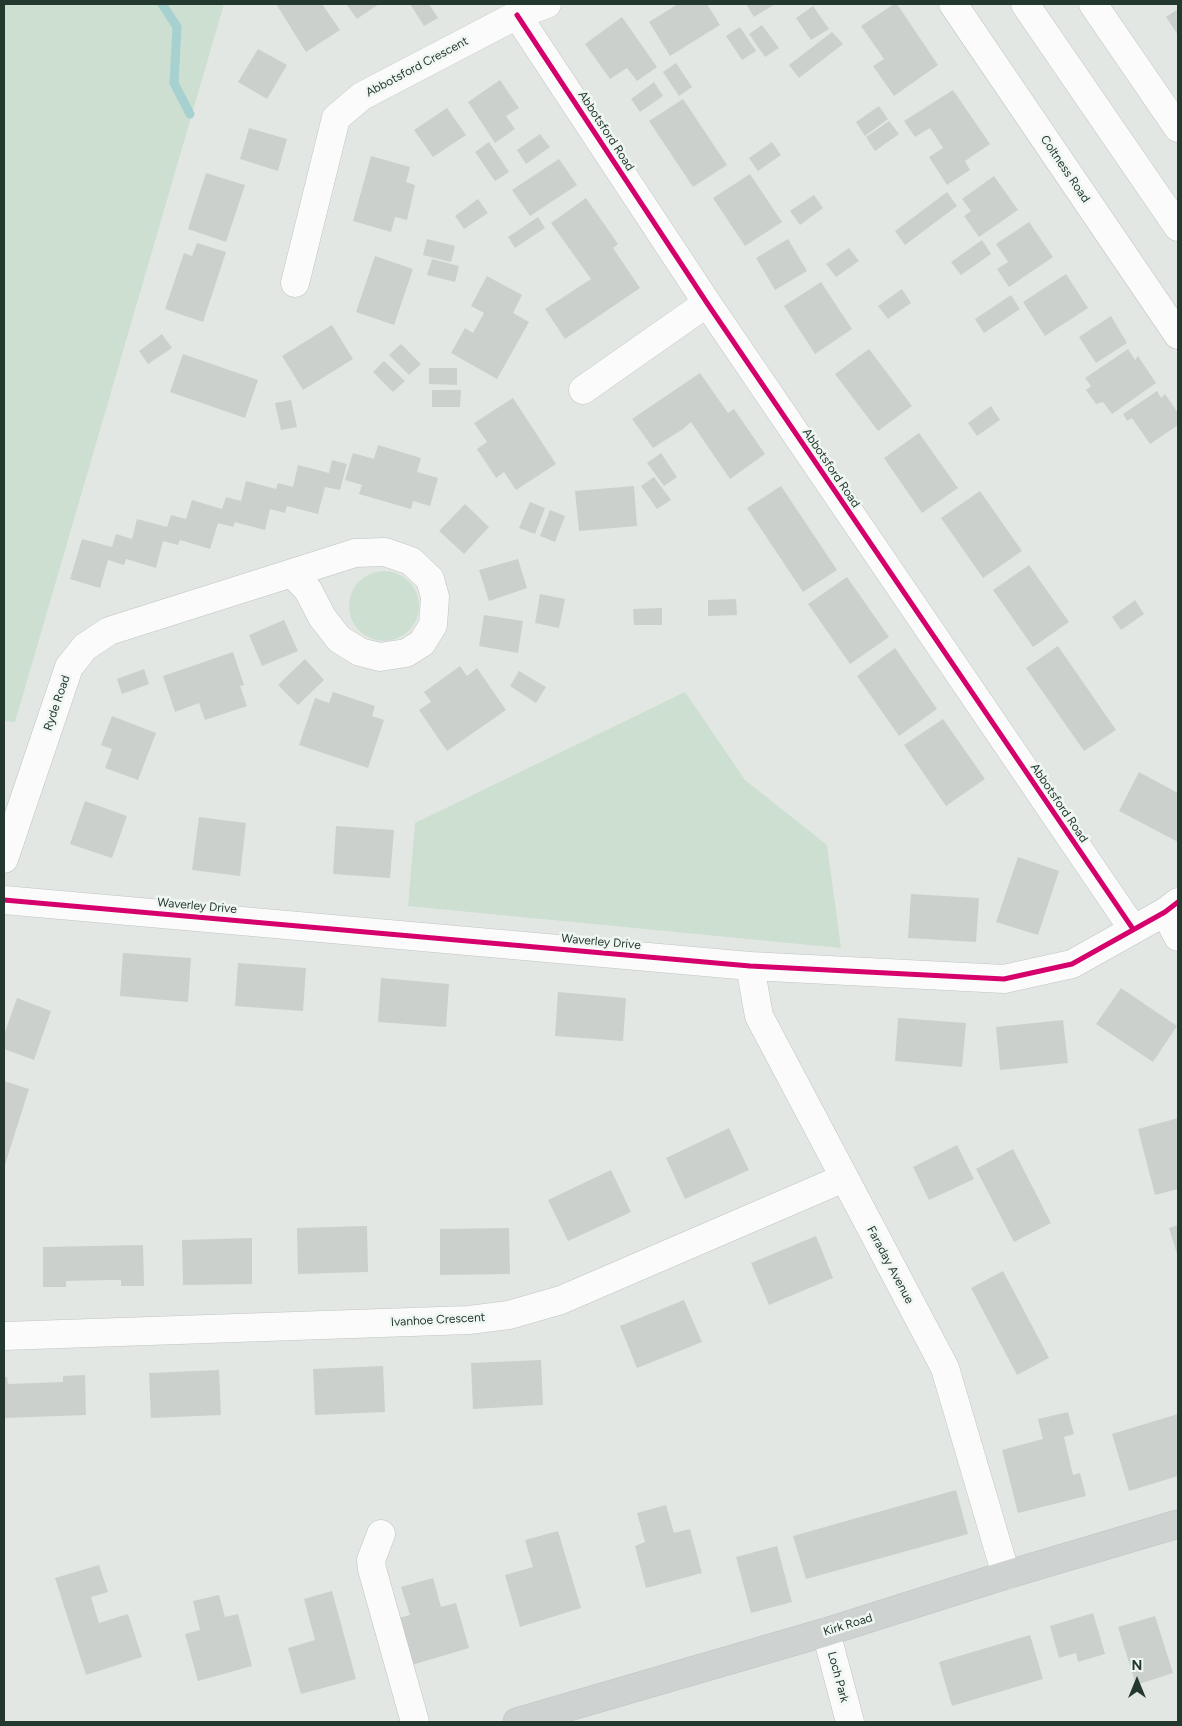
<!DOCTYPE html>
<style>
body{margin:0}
#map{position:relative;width:1182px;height:1726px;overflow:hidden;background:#e2e7e4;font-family:Figtree,sans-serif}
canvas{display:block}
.frame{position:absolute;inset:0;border:5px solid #23382f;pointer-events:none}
.north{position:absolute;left:1112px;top:1656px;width:50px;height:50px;-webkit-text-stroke:4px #f0f6f2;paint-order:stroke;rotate:0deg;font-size:14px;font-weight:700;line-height:20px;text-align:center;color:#23382f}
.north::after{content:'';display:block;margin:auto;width:18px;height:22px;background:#23382f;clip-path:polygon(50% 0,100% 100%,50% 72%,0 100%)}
</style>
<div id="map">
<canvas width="1182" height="1726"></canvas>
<div class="frame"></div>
<div class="north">N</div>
</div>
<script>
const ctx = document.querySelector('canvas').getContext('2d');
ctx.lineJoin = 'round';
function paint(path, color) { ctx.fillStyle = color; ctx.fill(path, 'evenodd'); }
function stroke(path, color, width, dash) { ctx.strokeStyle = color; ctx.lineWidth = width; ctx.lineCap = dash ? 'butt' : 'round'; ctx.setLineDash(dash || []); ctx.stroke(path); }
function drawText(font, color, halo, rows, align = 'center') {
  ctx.font = font + ' Figtree,sans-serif'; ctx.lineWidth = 5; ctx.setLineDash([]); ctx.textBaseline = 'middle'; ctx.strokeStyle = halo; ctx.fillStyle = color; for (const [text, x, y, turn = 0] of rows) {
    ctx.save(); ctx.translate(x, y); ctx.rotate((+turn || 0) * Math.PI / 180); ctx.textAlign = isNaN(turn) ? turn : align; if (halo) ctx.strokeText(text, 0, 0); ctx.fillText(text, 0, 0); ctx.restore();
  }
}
const green = new Path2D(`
 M4 4H224L15 722 4 721Z
 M349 606a35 35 0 1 1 70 0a35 35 0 1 1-70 0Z
 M685 692 745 780 827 845 841 948 408 906 415 823Z`);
const stream = new Path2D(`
 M162 4 177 27 174 83 190 114`);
const building = new Path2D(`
 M276 4H322L340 30 306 52Z
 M346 4H379L357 19Z
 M410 4H429L438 18 424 26Z
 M678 4H707L720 25 670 56 649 22Z
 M746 4H775L754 17Z
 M894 4H897L938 65 894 96 873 66 884 59 861 26Z
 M813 6 829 29 811 40 796 18Z
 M1178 9V35L1166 17Z
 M622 17 657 67 637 81 627 68 610 79 585 44Z
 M762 25 779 48 765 57 749 34Z
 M740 27 756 51 742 60 726 36Z
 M832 32 843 44 799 78 789 65Z
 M258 49 287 65 267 99 238 82Z
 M676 63 692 87 679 96 663 72Z
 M500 80 519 108 506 116 515 129 495 143 468 102Z
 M654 82 663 96 640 112 631 99Z
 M953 90 990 144 965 161 970 170 947 185 929 157 943 148 930 128 915 137 904 121Z
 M683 99 727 165 693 187 649 121Z
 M879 106 888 119 865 136 856 122Z
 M447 108 466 135 433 157 414 130Z
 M889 121 899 134 875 151 866 137Z
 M249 128 287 139 278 171 240 159Z
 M540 134 550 147 526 164 517 150Z
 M489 142 509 172 495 181 475 152Z
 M772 142 781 155 758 171 749 158Z
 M371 156 410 167 406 182 415 185 407 220 395 217 391 232 353 221Z
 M559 159 577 185 530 216 512 190Z
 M206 173 245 185 226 242 188 229Z
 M750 174 782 222 745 246 713 198Z
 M994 176 1018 210 979 237 964 216 971 211 962 199Z
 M947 192 957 206 905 245 895 231Z
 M814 195 823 208 800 225 790 211Z
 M586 198 618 244 613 248 640 288 565 339 545 309 591 279 551 223Z
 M478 199 488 213 464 229 455 216Z
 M538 217 545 228 515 248 508 237Z
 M1029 222 1053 257 1009 287 997 269 1008 262 996 244Z
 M427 239 455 246 451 262 423 255Z
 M788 239 807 271 775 290 756 258Z
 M982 240 991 254 961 275 951 262Z
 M197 243 226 252 203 322 165 309 184 253 192 256Z
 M849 248 859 261 836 277 826 264Z
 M375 256 413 269 394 325 356 312Z
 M432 259 459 266 455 282 427 275Z
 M1066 274 1088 308 1045 336 1023 302Z
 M487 276 522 295 513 313 529 322 497 379 451 353 465 328 473 333 484 313 471 306Z
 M821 282 852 329 815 354 784 306Z
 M902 289 911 303 888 319 878 306Z
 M1011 295 1020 309 984 333 975 319Z
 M1111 316 1127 343 1096 363 1079 337Z
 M332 325 353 359 303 390 282 356Z
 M162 334 172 348 148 364 139 351Z
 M401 344 421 364 409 375 389 355Z
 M869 349 912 406 878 431 835 374Z
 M1128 349 1135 360 1138 356 1156 383 1112 414 1103 402 1096 404 1086 390 1091 386 1085 378Z
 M183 354 258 380 245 418 170 392Z
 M384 361 405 381 393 392 373 372Z
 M429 368H457V385L429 384Z
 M700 373 728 413 734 409 765 454 730 479 691 422 683 429 653 448 632 419Z
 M432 390H461L460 407H432Z
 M1157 391 1161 398 1165 394 1178 413V425L1150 444 1132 418 1127 421 1123 414Z
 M513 398 556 464 516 490 504 472 496 478 477 449 487 442 474 423Z
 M291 400 297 427 281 430 275 403Z
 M991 406 1000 420 977 436 968 423Z
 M919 433 958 488 922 513 884 458Z
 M378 445 421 458 417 472 438 478 430 506 413 501 411 509 359 494 362 485 345 480 353 453 374 459Z
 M661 453 677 477 664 486 647 463Z
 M332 460 347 464 340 490 325 487 318 514 287 506 285 513 270 509 265 530 235 522 233 527 218 523 210 549 180 540 178 545 163 541 156 568 126 559 124 565 108 560 100 588 70 579 82 539 112 547 116 534 132 539 137 519 167 527 171 515 186 519 192 500 222 509 226 497 241 501 246 481 276 489 278 483 293 487 298 465 329 473Z
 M654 477 671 500 657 509 641 486Z
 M634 486 637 526 579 531 575 491Z
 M781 486 837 570 803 592 747 508Z
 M980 491 1022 551 983 578 941 518Z
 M530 502 545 508 535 534 519 528Z
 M465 504 489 527 464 554 439 531Z
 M550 510 565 516 555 542 540 536Z
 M518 559 527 588 489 601 479 570Z
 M1029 565 1069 622 1033 647 993 590Z
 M847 577 889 637 850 664 808 604Z
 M540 594 565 599 559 628 535 623Z
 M736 599 737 615 708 616V600Z
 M1135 600 1144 614 1121 630 1112 617Z
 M662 608V625H634L633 609Z
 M484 615 523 621 518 653 479 646Z
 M284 620 298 651 262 666 249 635Z
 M1058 646 1116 730 1084 751 1026 668Z
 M895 648 937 709 899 736 857 676Z
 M233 652 244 685 240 686 247 706 205 720 199 703 175 712 163 676Z
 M305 659 324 680 298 705 278 685Z
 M460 666 467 676 477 668 506 710 447 751 419 710 431 702 424 692Z
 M144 669 149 684 122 694 117 679Z
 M519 671 546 687 536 703 510 686Z
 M333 692 375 706 372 716 384 720 368 768 299 745 315 698 329 703Z
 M112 716 156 733 138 780 105 768 112 749 101 745Z
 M943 719 985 779 946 806 904 745Z
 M1139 772 1178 793V842L1119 811Z
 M85 801 127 816 112 858 70 844Z
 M199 817 246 823 240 876 192 870Z
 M336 826 394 830 390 878 333 874Z
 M1018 857 1059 871 1038 935 996 922Z
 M911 894 979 898 976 942 908 938Z
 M123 953 191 958 188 1002 120 996Z
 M238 963 306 968 303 1011 235 1006Z
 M381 978 449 984 446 1027 378 1022Z
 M1121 988 1177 1026 1153 1062 1096 1024Z
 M558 992 626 998 623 1041 555 1036Z
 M17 998 51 1011 34 1060 4 1049V1035Z
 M898 1018 966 1023 962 1067 895 1061Z
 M1063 1020 1068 1063 1000 1070 996 1027Z
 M4 1081 29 1089 4 1168Z
 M1178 1118V1189L1155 1195 1138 1129Z
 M729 1128 749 1170 685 1199 666 1158Z
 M957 1145 974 1179 929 1200 913 1167Z
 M1013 1149 1051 1223 1014 1242 976 1169Z
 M611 1170 631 1212 568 1241 548 1200Z
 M1178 1225V1257L1169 1228Z
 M367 1226 368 1272 298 1274 297 1228Z
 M509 1228 510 1274 440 1275V1229Z
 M816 1236 833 1278 769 1305 751 1263Z
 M252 1238V1284L183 1285 182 1240Z
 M143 1245 144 1286H121V1280H109L66 1281V1287H43V1247Z
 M1003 1271 1049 1358 1017 1375 971 1288Z
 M684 1300 702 1342 637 1368 620 1326Z
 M541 1360 543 1405 473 1409 471 1363Z
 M383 1366 385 1412 315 1415 313 1369Z
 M219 1370 221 1415 151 1418 149 1373Z
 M85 1375 86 1415 4 1418V1377H7L8 1384 63 1382V1376Z
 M1068 1412 1074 1434 1064 1437 1073 1475 1080 1473 1086 1496 1018 1513 1002 1450 1043 1439 1038 1419Z
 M1178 1414V1476L1129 1491 1112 1434Z
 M956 1490 968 1534 806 1579 793 1536Z
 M666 1505 674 1533 690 1529 702 1573 646 1588 635 1546 645 1542 637 1513Z
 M558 1531 581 1608 520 1627 505 1575 533 1567 525 1540Z
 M777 1546 792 1602 751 1613 736 1557Z
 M99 1565 108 1592 91 1597 99 1623 128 1614 142 1657 86 1675 55 1578Z
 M433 1578 441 1607 456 1603 469 1648 412 1665 399 1618 410 1615 401 1587Z
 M332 1591 356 1679 301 1694 288 1648 315 1640 304 1599Z
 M219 1595 225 1617 238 1614 252 1666 198 1681 185 1634 200 1630 193 1601Z
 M1093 1613 1105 1654 1078 1662 1076 1653 1059 1658 1050 1626Z
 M1155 1616 1173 1673 1136 1685 1118 1627Z
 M1030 1635 1043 1679 952 1706 939 1662Z`);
const minor = new Path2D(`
 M953 4 1178 335
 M1025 4 1178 227
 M1093 4 1178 128
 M517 15 707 303 1133 929
 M295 283 336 118 362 96 517 15 547 4
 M583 390 707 303
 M4 859 69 667 85 647 109 631 292 573 355 553 385 552 411 561 430 579 435 597 433 625 422 643 406 653 380 657 360 652 339 639 322 617 308 590 292 573
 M4 900 750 966 1004 979 1072 964 1165 912 1178 902
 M1165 912 1178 937
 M750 966 759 1016 945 1368 1006 1575
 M4 1336 469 1320 509 1315 561 1300 844 1178
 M381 1534 371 1560 372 1569 415 1722
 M826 1632 850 1722`);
const major = new Path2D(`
 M517 1722 826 1632 1006 1575 1178 1524`);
const cycleway = new Path2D(`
 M517 15 707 303 1133 929
 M4 900 750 966 1004 979 1072 964 1165 912 1178 902`);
const streetNames = [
 ["Abbotsford Crescent",417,67,-28],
 ["Abbotsford Road",606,131,57],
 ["Coltness Road",1065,169,56],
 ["Abbotsford Road",831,468,56],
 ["Ryde Road",57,703,-71],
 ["Abbotsford Road",1059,803,56],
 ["Waverley Drive",197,906,5],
 ["Waverley Drive",601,942,5],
 ["Faraday Avenue",890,1265,62],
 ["Ivanhoe Crescent",438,1320,-3],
 ["Kirk Road",848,1625,-17],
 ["Loch Park",838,1677,75]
];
paint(green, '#cddfd0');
stroke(stream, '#a7d1d0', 9);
paint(building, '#cbd0cd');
stroke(minor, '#bfc4c1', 29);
stroke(major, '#bcc3c0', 29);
stroke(minor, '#fbfbfb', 28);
stroke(major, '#ced3d1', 28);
stroke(cycleway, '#d6006c', 5);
drawText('12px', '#23382f', '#f0f6f2', streetNames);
</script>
